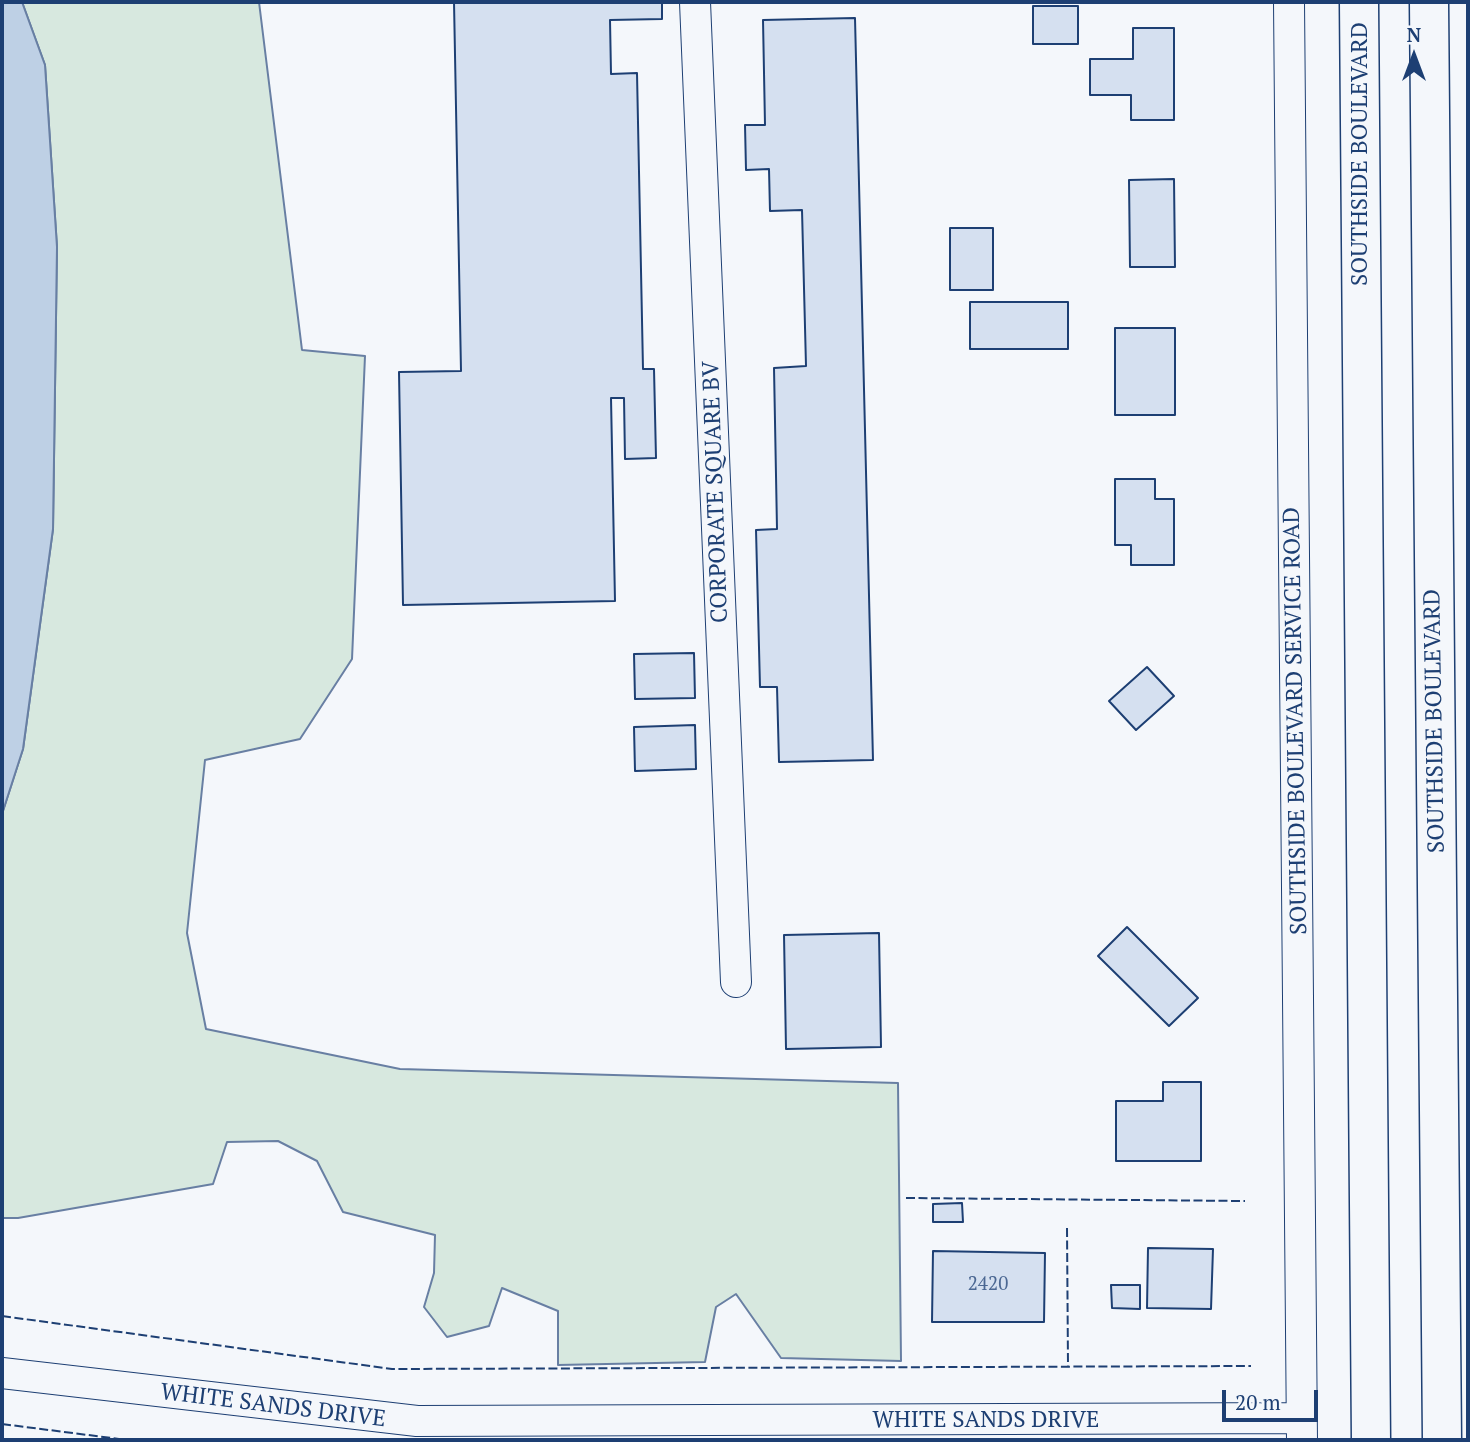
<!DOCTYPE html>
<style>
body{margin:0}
#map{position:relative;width:1470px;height:1442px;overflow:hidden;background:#f4f7fb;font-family:"PT Serif",serif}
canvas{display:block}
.frame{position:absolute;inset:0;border:4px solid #1d3f73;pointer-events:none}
.north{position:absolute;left:1379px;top:21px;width:70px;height:70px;-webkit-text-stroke:5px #f4f7fb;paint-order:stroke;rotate:0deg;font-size:19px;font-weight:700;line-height:28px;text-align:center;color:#1d3f73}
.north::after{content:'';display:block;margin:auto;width:24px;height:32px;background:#1d3f73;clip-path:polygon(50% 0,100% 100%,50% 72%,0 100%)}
.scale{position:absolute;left:1222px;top:1390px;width:96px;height:32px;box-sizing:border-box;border:4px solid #1d3f73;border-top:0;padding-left:9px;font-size:21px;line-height:24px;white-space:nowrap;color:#1d3f73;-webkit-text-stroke:5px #f4f7fb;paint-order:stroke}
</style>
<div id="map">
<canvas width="1470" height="1442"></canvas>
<div class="frame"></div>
<div class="north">N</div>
<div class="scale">20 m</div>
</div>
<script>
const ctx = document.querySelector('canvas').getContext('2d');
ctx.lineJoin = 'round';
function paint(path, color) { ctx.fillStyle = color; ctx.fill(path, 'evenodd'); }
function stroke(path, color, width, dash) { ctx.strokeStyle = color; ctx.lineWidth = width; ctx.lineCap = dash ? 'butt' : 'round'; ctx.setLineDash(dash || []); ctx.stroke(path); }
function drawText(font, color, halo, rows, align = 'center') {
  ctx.font = font + ' "PT Serif",serif'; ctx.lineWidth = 5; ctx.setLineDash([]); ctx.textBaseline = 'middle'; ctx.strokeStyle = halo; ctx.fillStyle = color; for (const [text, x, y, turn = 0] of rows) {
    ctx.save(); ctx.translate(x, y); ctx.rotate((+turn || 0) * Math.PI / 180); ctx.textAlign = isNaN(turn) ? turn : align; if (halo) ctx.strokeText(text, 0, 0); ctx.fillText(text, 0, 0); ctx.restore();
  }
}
const green = new Path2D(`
 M22 2H259L302 350 365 356 352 659 300 739 205 760 187 933 206 1029 400 1069 898 1083 901 1361 781 1358 736 1294 716 1307 705 1362 558 1365V1311L502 1288 489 1326 447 1337 424 1307 434 1273 435 1235 343 1212 317 1161 278 1141 227 1142 213 1184 18 1218H2V814L23 749 53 529 57 247 45 65Z`);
const water = new Path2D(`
 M2 2H22L45 65 57 247 53 529 23 749 2 814Z`);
const building = new Path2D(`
 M454 2H662V19L610 20 611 74 637 73 643 369H654L656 458 625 459 624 398H611L615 601 403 605 399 372 461 371Z
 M1033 6H1078V44H1033Z
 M855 18 873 760 779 762 777 687H760L756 530 777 529 774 368 806 366 802 210 770 211 769 169 746 170 745 125H765L763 20Z
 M1133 28H1174V120H1131V95H1090V59H1133Z
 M1174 179 1175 267H1130L1129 180Z
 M950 228H993V290H950Z
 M970 302H1068V349H970Z
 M1115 328H1175V415H1115Z
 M1115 479H1155V499H1174V565H1131V545H1115Z
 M694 653 695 698 635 699 634 654Z
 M1147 667 1174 696 1136 730 1109 701Z
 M695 725 696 769 635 771 634 727Z
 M1127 927 1198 998 1169 1026 1098 956Z
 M879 933 881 1047 786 1049 784 935Z
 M1163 1082H1201V1161H1116V1101H1163Z
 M962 1203 963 1222H933V1204Z
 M1148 1248 1213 1249 1211 1309 1147 1308Z
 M933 1251 1045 1253 1044 1322H932Z
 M1111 1285H1140V1309L1112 1308Z`);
const street = new Path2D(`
 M695 2 736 982
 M1289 2 1302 1440
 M2 1373 417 1421 1302 1418`);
const highway = new Path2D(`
 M1359 2 1371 1440
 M1429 2 1442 1440`);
const fence = new Path2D(`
 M906 1198 1245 1201
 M1067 1228 1068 1366
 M2 1316 392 1369 1251 1366
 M2 1424 127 1440`);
const numberNames = [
 ["2420",988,1285]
];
const streetNames = [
 ["SOUTHSIDE BOULEVARD",1360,154,-90],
 ["CORPORATE SQUARE BV",716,492,-92],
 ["SOUTHSIDE BOULEVARD SERVICE ROAD",1296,721,-91],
 ["SOUTHSIDE BOULEVARD",1435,721,-91],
 ["WHITE SANDS DRIVE",273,1406,7],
 ["WHITE SANDS DRIVE",986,1420]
];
paint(green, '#d7e8df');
stroke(green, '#687fa3', 2);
paint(water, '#bed0e5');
stroke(water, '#687fa3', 2);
paint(building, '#d5e0f0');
stroke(building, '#1d3f73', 2);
stroke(street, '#1d3f73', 32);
stroke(highway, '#1d3f73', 41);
stroke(street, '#f4f7fb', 30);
stroke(highway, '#f4f7fb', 38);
stroke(fence, '#1d3f73', 2, [9, 3.5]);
drawText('19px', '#4b6792', null, numberNames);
drawText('23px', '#1d3f73', '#f4f7fb', streetNames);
</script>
